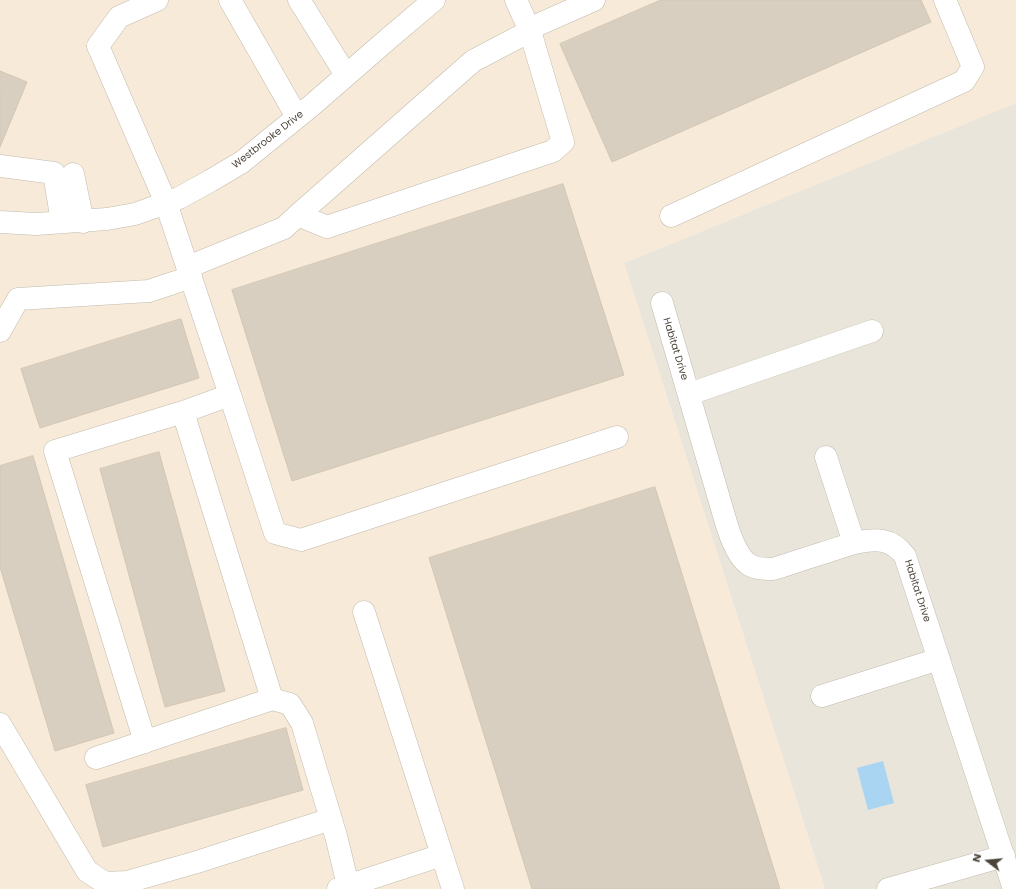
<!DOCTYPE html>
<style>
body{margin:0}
#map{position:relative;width:1016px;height:889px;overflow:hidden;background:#f6f3ec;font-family:Poppins,sans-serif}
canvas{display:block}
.north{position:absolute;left:968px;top:841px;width:40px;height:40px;-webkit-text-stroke:3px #fff;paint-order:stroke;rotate:286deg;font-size:11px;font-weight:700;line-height:16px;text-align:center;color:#4b4439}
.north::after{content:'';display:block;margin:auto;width:14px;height:18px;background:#4b4439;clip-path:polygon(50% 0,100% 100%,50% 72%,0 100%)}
</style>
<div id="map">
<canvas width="1016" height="889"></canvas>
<div class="north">N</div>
</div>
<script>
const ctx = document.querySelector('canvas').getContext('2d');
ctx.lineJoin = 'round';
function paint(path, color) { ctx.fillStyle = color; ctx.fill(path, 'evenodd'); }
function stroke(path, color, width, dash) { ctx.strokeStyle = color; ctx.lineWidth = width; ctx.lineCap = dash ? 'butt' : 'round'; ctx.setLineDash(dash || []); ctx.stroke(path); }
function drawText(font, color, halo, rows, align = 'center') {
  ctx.font = font + ' Poppins,sans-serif'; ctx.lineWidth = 3; ctx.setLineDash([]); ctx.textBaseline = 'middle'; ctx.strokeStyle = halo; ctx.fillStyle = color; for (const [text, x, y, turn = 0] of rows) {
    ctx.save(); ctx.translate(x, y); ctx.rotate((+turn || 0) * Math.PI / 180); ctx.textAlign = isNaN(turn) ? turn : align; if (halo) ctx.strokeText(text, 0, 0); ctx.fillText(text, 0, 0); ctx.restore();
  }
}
const residential = new Path2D(`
 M1016 103V889H825L624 263Z`);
const commercial = new Path2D(`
 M0 0H1016V103L624 263 825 889H0Z`);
const water = new Path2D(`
 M883 761 894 803 868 810 857 768Z`);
const building = new Path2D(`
 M661 0H921L931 22 612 162 560 44Z
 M0 71 27 82 0 147Z
 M563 184 624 375 292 481 232 290Z
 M181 319 199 378 40 428 21 369Z
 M159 452 225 691 165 707 100 469Z
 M33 456 114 733 55 751 0 567V466Z
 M655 487 780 889H532L429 558Z
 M286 728 303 790 103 847 86 785Z`);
const minor = new Path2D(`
 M157 0 119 17 98 46 166 203 230 395 183 412 272 699 290 704 302 723 336 836 349 889
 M230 0 297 117
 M299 0 346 75
 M516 0 530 31 533 27 594 0
 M0 166 54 173 62 222
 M73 174 83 222
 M671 216 964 81 973 67 945 0
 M0 222 36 224 107 219 135 214 166 203 179 198 210 181 242 162 311 106 388 39 434 0
 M188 267 284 228 298 215 473 61 530 31 563 142 553 151 327 227 298 215
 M662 303 725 519C729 533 736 555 748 564 755 569 765 569 773 569 790 564 806 558 823 553 840 548 865 537 883 541 893 543 899 548 905 556L1014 889
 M0 331 18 299 149 291 191 277
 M689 394 872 331
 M230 395 275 533 301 540 617 437
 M826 457 854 543
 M822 696 939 659
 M0 724 87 871 105 883 127 882 197 862 331 819
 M145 742 55 451 183 412
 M96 758 272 699
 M442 855 453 889
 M338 889 442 855 364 612
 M888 889 1004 856`);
const streetNames = [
 ["Westbrooke Drive",268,140,-38],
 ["Habitat Drive",675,349,73],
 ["Habitat Drive",917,591,72]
];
paint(residential, '#eae5da');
paint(commercial, '#f7ead8');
paint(water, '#a9d4f2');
paint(building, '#d8cfc1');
stroke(building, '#d3c7b4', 1);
stroke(minor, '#c2bbae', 23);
stroke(minor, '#fff', 22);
drawText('10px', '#4b4439', '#fff', streetNames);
</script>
